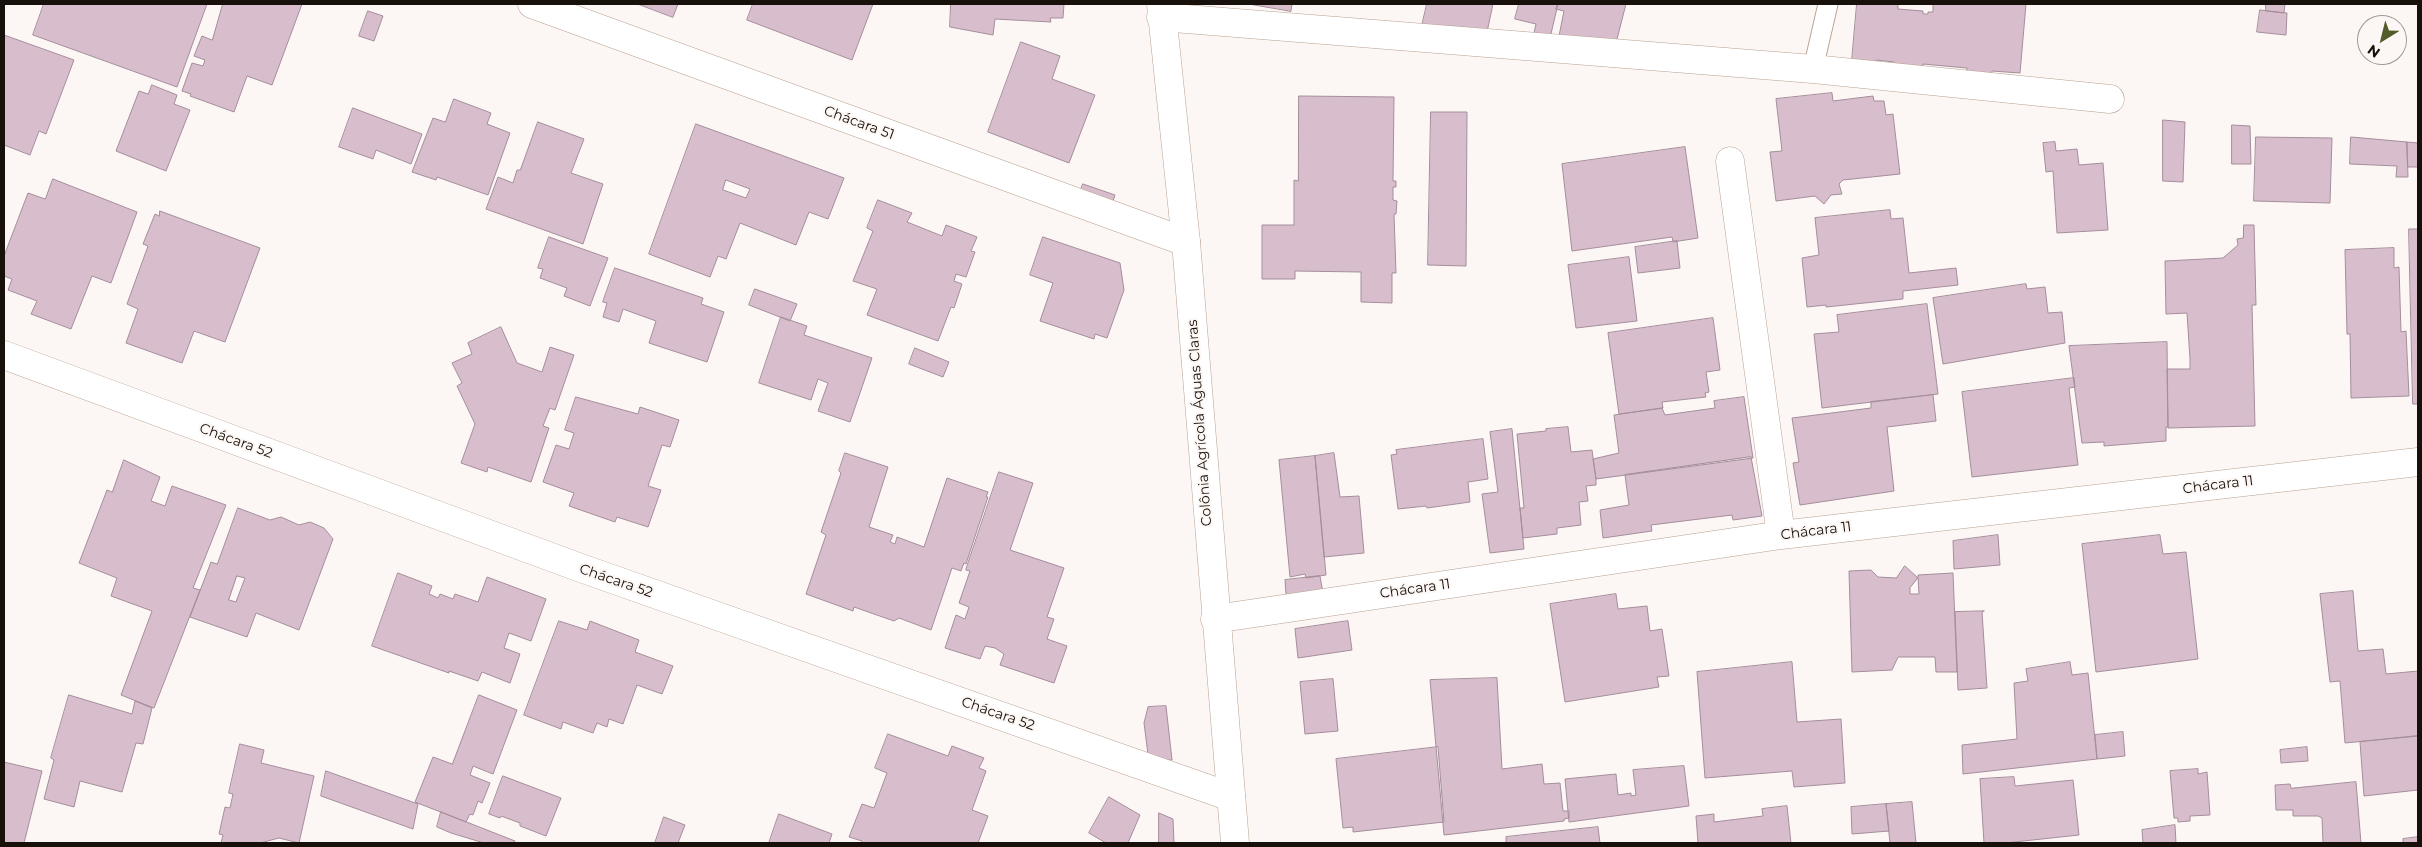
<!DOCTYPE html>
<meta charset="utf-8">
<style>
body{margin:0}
#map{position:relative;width:2422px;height:847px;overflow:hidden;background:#fcf7f4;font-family:Montserrat,sans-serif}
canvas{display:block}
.frame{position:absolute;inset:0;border:5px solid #18100a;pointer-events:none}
.north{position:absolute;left:2357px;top:15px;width:50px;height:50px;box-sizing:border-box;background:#fcf7f4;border:1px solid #a19b96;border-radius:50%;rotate:216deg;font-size:14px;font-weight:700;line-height:20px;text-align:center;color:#18100a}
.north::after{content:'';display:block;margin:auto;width:18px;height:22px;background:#545c2a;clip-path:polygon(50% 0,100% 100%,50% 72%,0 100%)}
</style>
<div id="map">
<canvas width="2422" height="847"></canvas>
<div class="frame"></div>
<div class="north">N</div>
</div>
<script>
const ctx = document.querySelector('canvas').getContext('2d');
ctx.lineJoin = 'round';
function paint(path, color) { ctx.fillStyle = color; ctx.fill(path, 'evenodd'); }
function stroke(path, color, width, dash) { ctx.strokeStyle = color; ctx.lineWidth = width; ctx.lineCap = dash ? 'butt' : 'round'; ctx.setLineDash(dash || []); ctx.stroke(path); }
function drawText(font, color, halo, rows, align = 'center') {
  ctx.font = font + ' Montserrat,sans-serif'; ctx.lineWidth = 4; ctx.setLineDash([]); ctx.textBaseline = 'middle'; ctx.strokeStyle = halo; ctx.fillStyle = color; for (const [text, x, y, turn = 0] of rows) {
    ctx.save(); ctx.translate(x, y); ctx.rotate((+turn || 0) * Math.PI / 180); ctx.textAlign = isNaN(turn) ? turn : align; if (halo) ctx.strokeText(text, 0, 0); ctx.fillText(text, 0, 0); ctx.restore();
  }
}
const building = new Path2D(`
 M44 4H207L177 87 33 35Z
 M223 4H302L272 85 247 76 234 112 190 96 191 94 182 91 192 63 203 66 205 60 194 56 202 36 212 40Z
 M638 4H678L673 17Z
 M753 4H873L852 60 747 20Z
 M951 4H1064L1063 18H1050L1051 22 995 19 993 35 950 27Z
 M1249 4H1292L1291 11Z
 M1427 4H1493L1487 32 1422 26Z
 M1519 4H1558L1550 38 1533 37 1536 24 1515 19Z
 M1558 4H1626L1616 43 1559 36 1564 11 1556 9Z
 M1857 4H1898V9L1923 11V14H1928V12H1933V4H2026L2020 73 1992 71 1991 77 1966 74 1967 68 1923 64 1922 72 1894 70V62L1876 60 1875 64 1852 60Z
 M2266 4H2285L2284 13 2266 11Z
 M2260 10 2287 13 2286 35 2257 32Z
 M368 11 383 16 374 41 359 36Z
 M4 35 74 60 46 134 39 131 30 155 4 145Z
 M1021 42 1060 56 1052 79 1095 95 1069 163 988 132Z
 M152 85 177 95 174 104 190 110 166 171 116 151 139 91 148 94Z
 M1832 93 1833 101 1873 96 1874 101H1884L1886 115 1893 114 1900 174 1843 180 1839 184 1842 194 1831 195 1824 204 1815 196 1776 201 1770 152 1782 151 1776 99Z
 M1299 96 1394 97 1393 181H1396V187H1393V200L1397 201 1396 214H1394L1396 273H1392V303L1361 302V272L1295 271V279H1262V225H1294V180L1298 181Z
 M454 99 491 113 487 124 510 133 488 195 437 177 436 180 412 172 433 118 445 122Z
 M353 108 422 134 411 164 376 150 373 159 339 147Z
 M1431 112H1467L1466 266 1428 265Z
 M2163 120 2185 122 2183 182 2163 181Z
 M538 122 584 139 571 173 603 184 583 244 486 209 498 177 513 183 517 170H520Z
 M696 124 844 178 828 219 809 212 796 245 740 223 726 259 718 256 710 277 649 254ZM726 180 750 189 746 198 723 190Z
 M2232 125 2250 126 2251 164H2232Z
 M2256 137 2332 138 2330 203 2254 201Z
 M2351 137 2407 142 2408 177H2396L2397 166 2350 164Z
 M2055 142 2056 151 2077 149 2079 165 2103 163 2108 230 2057 233 2053 171 2046 172 2043 143Z
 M2407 142 2418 143V167H2408Z
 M1685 147 1698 238 1673 242 1672 237 1572 251 1562 164Z
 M53 179 137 212 111 283 92 276 71 329 31 314 37 301 8 290 12 279 4 276V256L28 193 45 199Z
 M1083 184 1115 195 1110 210 1077 199Z
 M878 200 912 213 907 222 942 236 946 225 977 237 971 251 975 252 966 277 956 274 954 281 962 284 954 308 951 307 938 341 867 315 877 289 853 281 873 231 867 228Z
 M1890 210 1891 219 1903 218 1909 273 1956 268 1958 285 1903 291V299L1826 307V305L1807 307 1802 258 1819 255 1815 218Z
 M160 211 260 248 225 342 194 331 182 363 126 343 138 309 127 304 148 246 143 244 155 214 159 216Z
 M2244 225H2254L2256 305H2252L2255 426 2168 428 2167 369H2190V359L2187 313 2166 314 2165 261 2223 258 2238 245 2237 239 2243 238Z
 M2409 229H2418V404H2413Z
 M549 237 608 258 590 306 564 296 567 288 540 278 543 269 538 268Z
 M1043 237 1120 263 1124 290 1107 338 1095 334 1094 339 1040 321 1053 283 1030 275Z
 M1677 241 1680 268 1638 273 1635 247Z
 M2394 248V268L2399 267 2401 332 2406 331 2409 396 2351 398 2350 334H2347L2345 250Z
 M1629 257 1637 321 1576 328 1568 265Z
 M615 268 703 298 701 304 724 312 707 362 649 343 656 321 623 309 619 322 603 317 607 303 603 302Z
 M2026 284 2027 289 2045 287 2048 313 2062 312 2065 343 1943 364 1933 298Z
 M755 289 797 304 790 321 749 305Z
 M1927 304 1938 394 1822 408 1814 334 1839 332 1837 315Z
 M781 317 807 326 804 335 872 358 850 422 818 411 828 383 818 379 811 400 759 383Z
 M1713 318 1720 370 1706 372 1709 392 1705 393 1706 397 1662 402 1663 408 1619 414 1608 333Z
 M501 327 517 363 542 372 550 347 574 355 555 410 550 408 543 426 549 428 531 482 488 467 487 472 461 463 475 424 457 386 462 383 452 363 472 354 468 343Z
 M2167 342 2168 427H2166V441L2104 446V442L2082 443 2069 346Z
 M915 348 949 362 943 377 909 364Z
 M2074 378 2075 387 2069 388 2078 465 1972 477 1962 392Z
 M1933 395 1936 421 1887 427 1894 491 1800 505 1793 463 1799 462 1792 418 1871 408V402Z
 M576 397 638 414 640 407 679 420 670 447 662 445 648 486 661 490 648 527 617 517 615 522 569 506 574 493 543 482 556 445 569 449 574 433 565 430Z
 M1744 397 1753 458 1596 479 1593 459 1619 453 1614 415 1662 408 1665 415 1715 408 1714 401Z
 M1568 427 1571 452 1592 450 1596 479V485L1586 486 1588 501 1579 502 1581 525 1557 528V534L1523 538 1520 508H1524L1517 434 1546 431V429Z
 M1512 429 1524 549 1490 553 1482 494 1498 492 1490 432Z
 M1483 439 1488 479 1468 482 1470 502 1427 508 1426 506 1398 509 1391 455 1397 454 1396 450Z
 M845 453 888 467 869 527 893 535 890 542 895 544 897 537 924 547 947 478 988 492 986 497H988L966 564 964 563 961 571 952 568 931 630 899 618 894 621 854 607 853 611 806 594 826 535 821 532 841 473 839 471Z
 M1334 453 1340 497 1359 496 1364 553 1324 557 1315 456Z
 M1315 456 1326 575 1306 578 1305 574 1290 577 1279 460Z
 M1751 457 1762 516 1733 520 1732 515 1651 525 1652 531 1603 538 1600 510 1629 505 1625 475Z
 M124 460 160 477 151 501 165 506 172 486 226 505 193 588 200 590 154 708 121 695 152 611 111 596 117 578 79 563 107 490 112 492Z
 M999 472 1033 483 1010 550 1064 568 1047 617 1054 619 1047 639 1067 646 1054 683 1000 665 1004 654 995 648 985 646 980 659 945 648 956 615 965 619 969 607 959 603 970 571 966 570Z
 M238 508 270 520 281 517 299 525 310 522 324 528 333 539 299 630 256 613 247 637 190 617 211 562 217 564ZM237 576 245 578 236 602 229 600Z
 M1998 535 2000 565 1954 569 1953 541Z
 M2160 535 2163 554 2186 552 2198 659 2096 672 2082 544Z
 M1905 566 1918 578V575L1953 573 1957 672H1936L1935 657H1898L1892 670 1852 672 1849 571 1871 570 1878 577 1896 578ZM1918 578 1919 594H1910V588Z
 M398 573 432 586 429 594 438 598 440 594 453 599 455 594 478 602 487 577 546 599 531 641 509 633 504 648 520 654 510 683 482 672 478 681 449 671V673L372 646Z
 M1320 576 1324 599 1296 603 1286 594 1285 580Z
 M2353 591 2358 651 2383 649 2386 674 2418 671V736L2345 743 2340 681 2330 682 2320 594Z
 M1616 594 1618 609 1647 606 1650 631 1662 629 1669 676 1657 677 1659 687 1565 702 1550 604Z
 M1984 611 1982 612 1987 688 1958 690 1955 612Z
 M559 621 587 630 590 621 639 640 635 652 673 666 662 694 637 685 623 724 609 719 607 727 597 723 593 733 563 722 561 729 524 715Z
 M1348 621 1352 650 1298 658 1295 629Z
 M1792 662 1797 722 1841 719 1845 783 1794 787 1792 771 1705 778 1697 672Z
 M2070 662 2072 675 2088 673 2097 759 1963 774 1962 745 2017 739 2014 683 2028 681 2026 669Z
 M1497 678 1502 769 1542 764 1544 784 1560 783 1563 811H1569V818L1564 819V821L1444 835 1430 680Z
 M1333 679 1338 731 1305 734 1300 682Z
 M69 695 132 714 135 701 152 708 143 744 136 743 122 792 80 781 74 807 44 799 54 760 51 758Z
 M479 695 517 710 493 774 473 766 470 775 490 783 482 803 478 801 473 815 470 814 466 822 415 802 433 757 452 764Z
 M1166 706 1172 760 1149 762 1144 723 1148 707Z
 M2123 732 2125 756 2097 759 2095 735Z
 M888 734 948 756 952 746 984 758 979 768 986 771 972 810 988 816 978 843H861L862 841 849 837 862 804 874 808 887 773 875 768Z
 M2418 736V790L2364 796 2360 742Z
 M240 744 264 750 261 763 314 776 299 843 279 838 260 843H221L223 835 219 834 225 807 230 808 233 794 229 793Z
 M1438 747 1444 822 1353 832V827L1343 828 1336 759Z
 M2307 747 2308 761 2281 763 2280 750Z
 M4 762 42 771 24 843H4Z
 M1684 766 1689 806 1569 822 1565 779 1616 774 1618 795 1631 793V796L1636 795 1633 770Z
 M2198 769V774L2207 772 2210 815 2190 816V821L2178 822V818H2174L2170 771Z
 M326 771 418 804 413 829 321 796Z
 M503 776 561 798 546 836 520 826V823L501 816 500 818 489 814Z
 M2014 777 2015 786 2073 780 2079 835 2005 843H1984L1980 779Z
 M2356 782 2361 843H2323L2322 818 2318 816H2293V810H2276L2275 785 2290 784 2291 788Z
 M1109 797 1140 815 1128 843H1106L1089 833Z
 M1912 802 1916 843H1890L1886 804Z
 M1886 804 1889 831 1852 834 1851 807Z
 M1787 806 1791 843H1698L1696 816 1714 814V822L1763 816 1762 809Z
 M441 812 515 841 514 843H484L451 833 437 827Z
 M1159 813 1173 819 1174 843H1159Z
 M779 814 832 834 829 843H769Z
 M664 817 685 825 678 843H655Z
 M2175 825 2176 843H2143L2142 830Z
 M1598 827 1600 843H1506V837Z
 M2418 837V843H2403V839Z`);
const service = new Path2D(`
 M1813 69 1828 4`);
const minor = new Path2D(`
 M532 4 1186 242
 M1161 17 1813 69 2110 99
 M1730 161 1781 535
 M4 355 578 567 1231 797
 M1215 619 1781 535 2418 462`);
const secondary = new Path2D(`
 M1161 4 1186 242 1235 843`);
const streetNames = [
 ["Chácara 51",859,123,20],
 ["Colônia Agrícola Águas Claras",1200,423,-94],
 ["Chácara 52",236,441,20],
 ["Chácara 11",2218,485,-7],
 ["Chácara 11",1816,531,-7],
 ["Chácara 52",616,581,19],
 ["Chácara 11",1415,589,-8],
 ["Chácara 52",998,714,19]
];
paint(building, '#d8becd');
stroke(building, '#a58d9b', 1);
stroke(service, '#b9a191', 21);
stroke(minor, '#b9a191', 29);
stroke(secondary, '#b9a191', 29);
stroke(service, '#fff', 19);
stroke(minor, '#fff', 28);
stroke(secondary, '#fff', 28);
drawText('14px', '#18100a', '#fcf7f4', streetNames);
</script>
